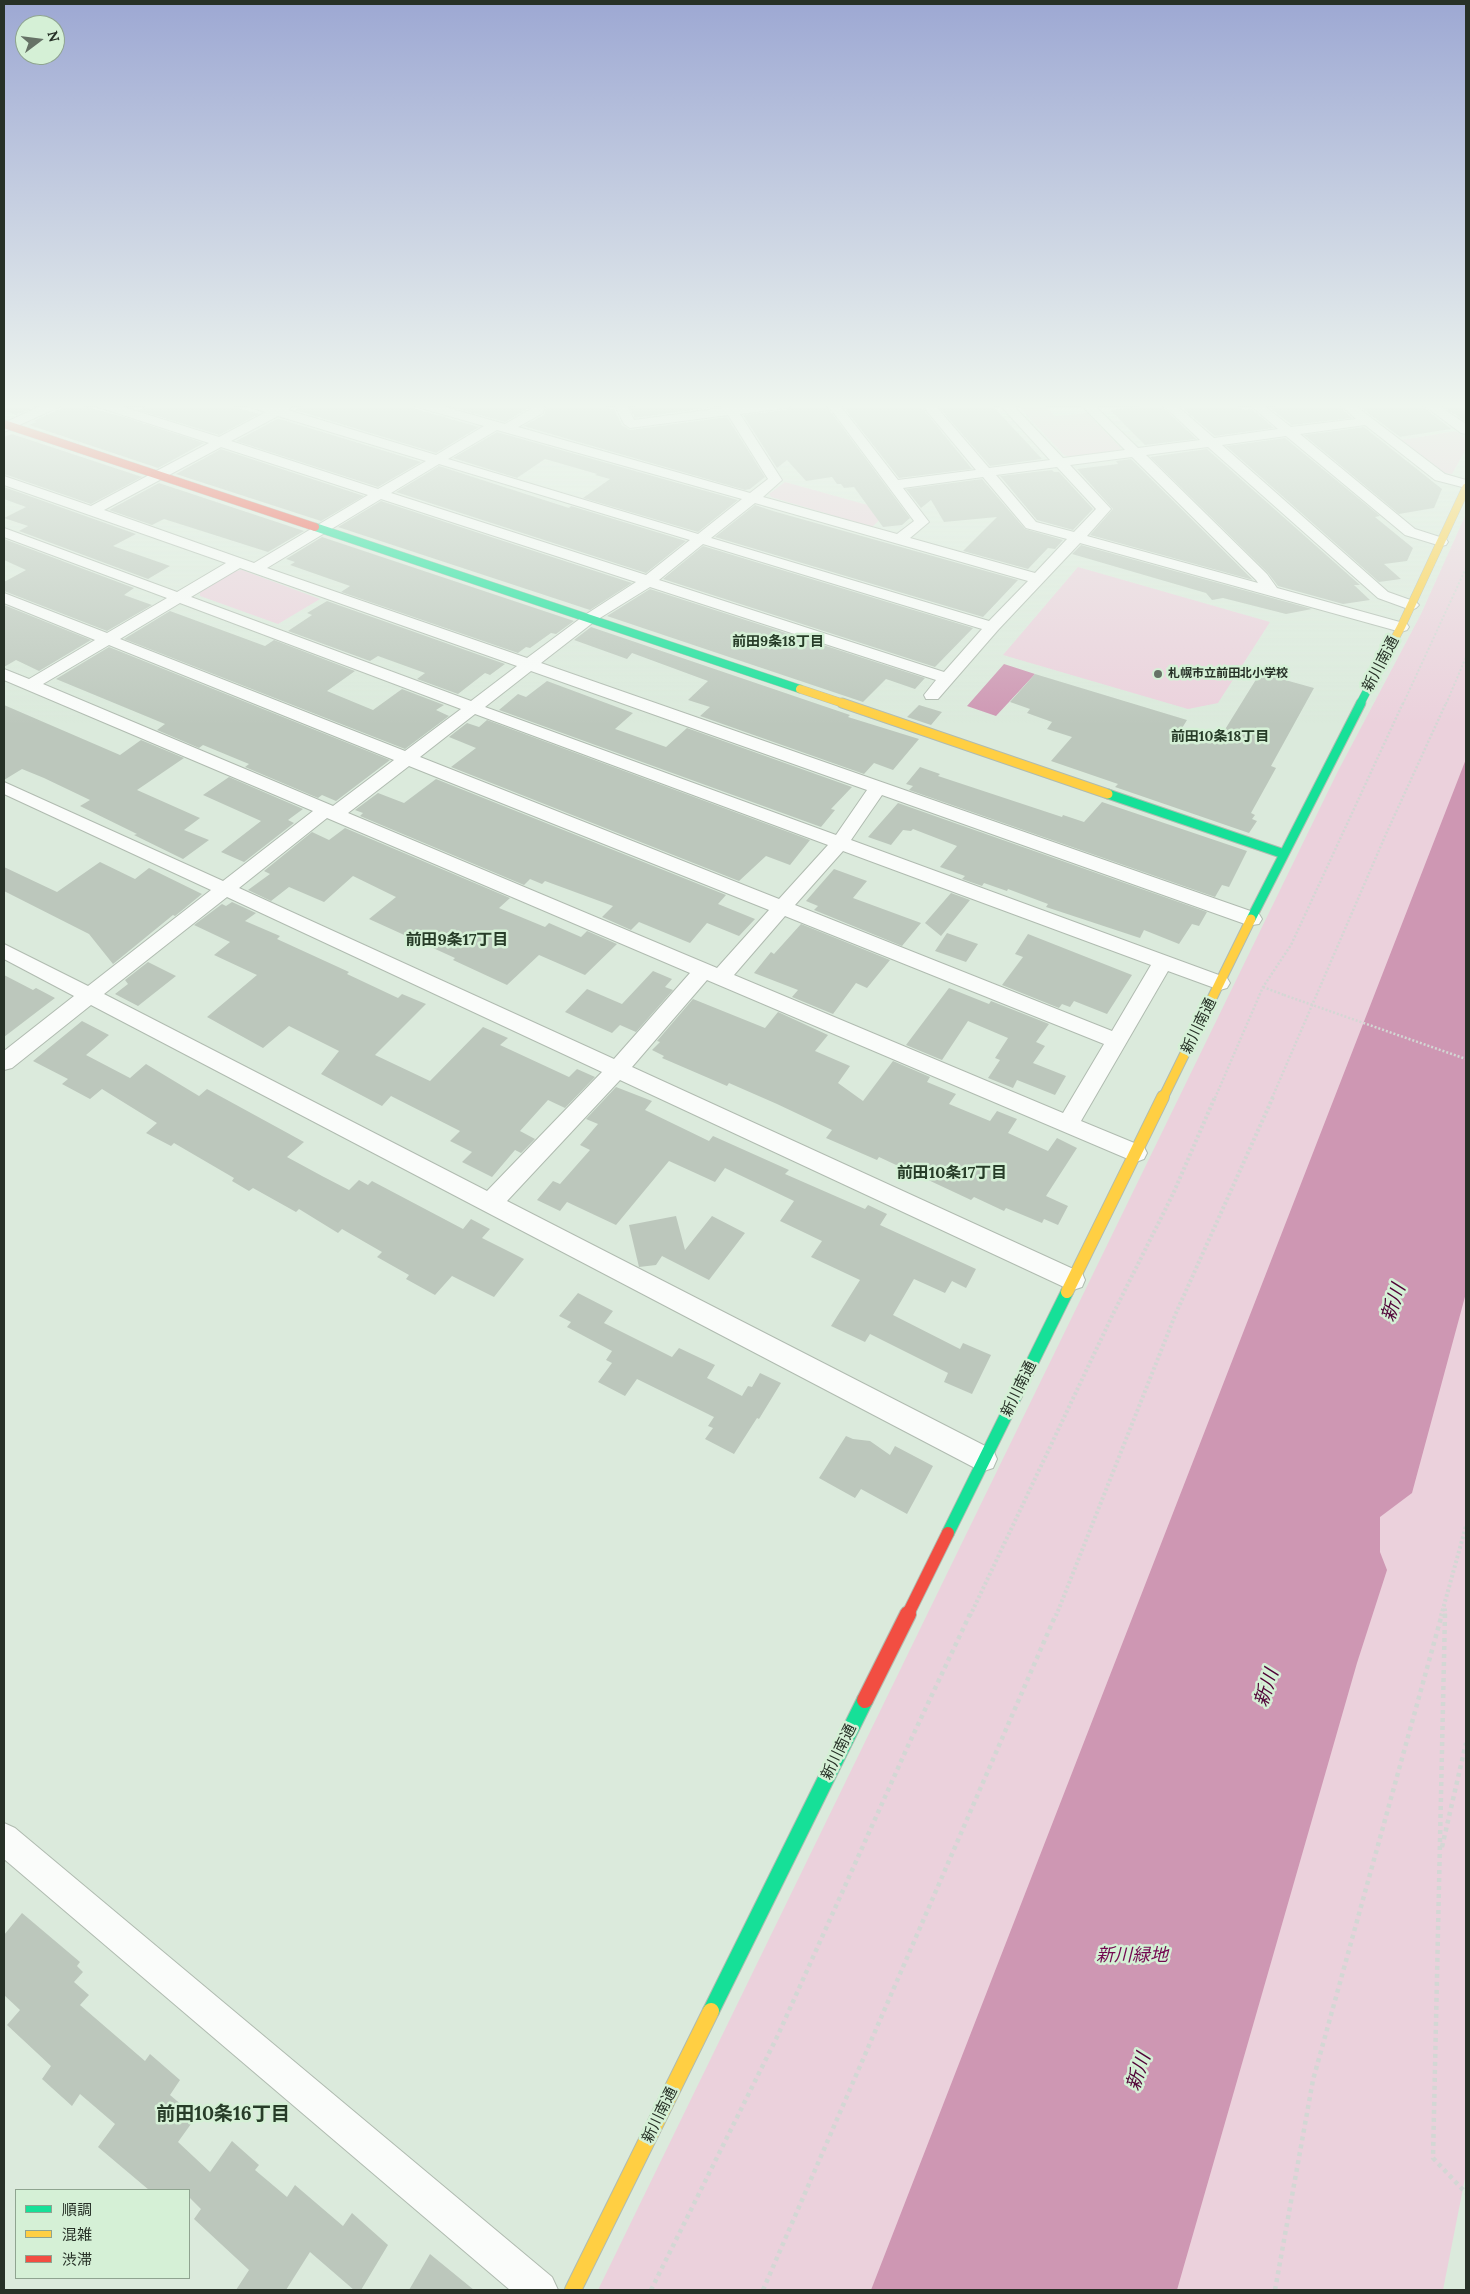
<!DOCTYPE html>
<meta charset="utf-8">
<style>
body{margin:0}
#map{position:relative;width:1470px;height:2294px;overflow:hidden;background:#dbeadc;font-family:Lora,"Noto Sans JP",serif}
canvas{display:block}
.frame{position:absolute;inset:0;border:5px solid #273127;pointer-events:none}
.legend{position:absolute;left:15px;top:2189px;width:175px;height:90px;box-sizing:border-box;background:#d5f0d6;border:1px solid #8fa490;margin:0;padding:6px 9px;list-style:none;font-size:15px;color:#273127}
.legend li{display:flex;align-items:center;gap:10px;height:25px}
.legend b{width:25px;border:1px solid #8fa490}
.north{position:absolute;left:15px;top:15px;width:50px;height:50px;box-sizing:border-box;background:#d5f0d6;border:1px solid #8fa490;border-radius:50%;rotate:75deg;font-size:14px;font-weight:700;line-height:20px;text-align:center;color:#273127}
.north::after{content:'';display:block;margin:auto;width:18px;height:22px;background:#667266;clip-path:polygon(50% 0,100% 100%,50% 72%,0 100%)}
</style>
<div id="map">
<canvas width="1470" height="2294"></canvas>
<div class="frame"></div>
<ul class="legend">
<li><b style="height:6px;background:#16e098"></b>順調</li>
<li><b style="height:6px;background:#ffcf43"></b>混雑</li>
<li><b style="height:6px;background:#f24e42"></b>渋滞</li>
</ul>
<div class="north">N</div>
</div>
<script>
const ctx = document.querySelector('canvas').getContext('2d');
ctx.lineJoin = 'round';
function paint(path, color) { ctx.fillStyle = color; ctx.fill(path, 'evenodd'); }
function stroke(path, color, width, dash) { ctx.strokeStyle = color; ctx.lineWidth = width; ctx.lineCap = dash ? 'butt' : 'round'; ctx.setLineDash(dash || []); ctx.stroke(path); }
function drawText(font, color, halo, rows, align = 'center') {
  ctx.font = font + ' Lora,"Noto Sans JP",serif'; ctx.lineWidth = 5; ctx.setLineDash([]); ctx.textBaseline = 'middle'; ctx.strokeStyle = halo; ctx.fillStyle = color; for (const [text, x, y, turn = 0] of rows) {
    ctx.save(); ctx.translate(x, y); ctx.rotate((+turn || 0) * Math.PI / 180); ctx.textAlign = isNaN(turn) ? turn : align; if (halo) ctx.strokeText(text, 0, 0); ctx.fillText(text, 0, 0); ctx.restore();
  }
}
const green = new Path2D(`
 M1016 404H1043L1055 416 1087 413 1121 448 1119 450 1070 457 1064 455Z
 M1456 431 1466 439V449L1452 474 1444 473 1401 440Z
 M785 482 889 511 872 527 771 497 769 494Z
 M1466 514V2173L1443 2290H598L1338 771 1421 614Z
 M1078 567 1270 622 1218 703 1188 709 1003 655Z
 M242 570 320 599 278 624 200 596V592L234 571Z`);
const water = new Path2D(`
 M1004 664 1035 674 996 716 967 706Z
 M1466 759V1293L1412 1493 1380 1517V1552L1387 1570 1357 1663 1177 2290H871Z`);
const building = new Path2D(`
 M4 404H41L16 415 4 411Z
 M63 404H75L124 417 204 443 158 468 29 425 36 422 33 421 60 409Z
 M150 404H226L259 414 219 435 138 410Z
 M306 404H413L416 409 479 427 436 453 295 410Z
 M440 404H528L529 408 505 422Z
 M544 404H604L610 409H614L622 425 630 430 727 417 765 477 750 489 745 490 523 426 544 415 546 409Z
 M653 404H672L673 406 719 404 720 406 635 418 629 407Z
 M794 404H825L910 518 902 525 883 527 854 487 844 488 841 484H837L832 477 806 481 787 460 777 468 743 415 786 410Z
 M841 404H919L972 469 899 478Z
 M936 404H991L1042 459 990 466Z
 M1156 404H1160L1196 439 1145 445 1110 410Z
 M1178 404H1235L1245 410 1252 409 1274 428 1215 436Z
 M1295 404H1337L1352 418 1292 425 1269 407Z
 M1356 404H1420L1451 429 1400 437Z
 M1439 404H1466V422Z
 M277 419H280L421 462 378 487 236 441Z
 M1364 427 1442 489 1434 508 1399 514 1304 435Z
 M497 432 738 500 698 532 583 498 610 479 595 475 597 474 545 459 517 478 453 458Z
 M12 434 142 477 91 504 4 474V437Z
 M1285 438 1380 516 1375 517 1413 548 1407 561 1384 564 1401 579 1379 582 1226 446Z
 M221 449 364 496 321 521 176 474Z
 M1207 449 1360 585H1354L1370 600 1343 604 1278 586 1268 573 1150 457Z
 M1131 459 1253 580 1090 535 1113 509 1077 469 1118 464 1116 461Z
 M439 466 569 508 571 506 686 541 646 573 396 492Z
 M1052 470 1054 472H1059L1093 509 1073 530 1037 520 1000 476Z
 M982 479 1025 529 1063 540 1055 549 1048 548 1028 569 963 551 997 517 944 522 931 500 921 508 906 489Z
 M159 483 304 531 268 552 164 519 152 525 109 510Z
 M4 487 136 534 113 546 170 566 148 579 19 531 28 526 4 518 26 507 4 499Z
 M381 501 632 583 590 610 338 527Z
 M755 505 773 511 1018 580 983 617 715 537Z
 M322 537 574 621 556 634 551 633 530 648 526 647 518 653 341 592 350 586 290 565 295 562 286 559Z
 M4 539 134 588 124 595 152 605 107 631 4 591V582L26 570 4 560Z
 M1081 545 1312 609 1286 614 1223 598 1212 600 1206 593 1072 554Z
 M703 546 973 628 935 667 663 579Z
 M650 589 925 678 915 689 886 679 863 702 607 616Z
 M327 601 505 664 490 675 485 673 458 694 417 679 425 673 378 656 370 661 288 631 312 615 307 613Z
 M4 605 91 640 39 671 16 660 4 667Z
 M170 611 265 646 274 640 355 671 327 691 373 710 402 689 444 705 436 710 449 716 405 749 124 639Z
 M591 627 850 715 848 717 919 739 893 770 874 763 864 774 700 716 710 707 688 700 708 681 632 653 627 659 574 640Z
 M109 647 390 760 336 801 322 795 318 798 245 767 249 764 203 745 199 748 157 730 165 724 56 679Z
 M1260 673 1314 688 1271 766 1276 768 1251 813 1255 815 1252 819 1257 821 1249 833 1115 787 1118 784 1051 761 1072 737 1047 729 1052 722 1027 713 1030 709 1010 702 1035 674 1187 720 1179 733 1216 744Z
 M547 681 633 713 615 729 618 730 666 747 687 728 852 787 831 809 835 810 821 827 499 710 518 694 526 697Z
 M4 705 120 755 141 740 184 758 137 790 200 818 184 830 209 840 183 859 134 835 137 834 80 806 90 800 44 778 22 769 4 780Z
 M919 705 942 712 931 725 907 717Z
 M487 720 810 840 790 865 766 856 739 881 451 767 476 748 449 737 467 723 479 727Z
 M920 767 940 774 938 776 1062 817 1063 815 1084 822 1102 802 1247 851 1229 887 1222 885 1215 897 909 790 913 786 906 784Z
 M229 777 303 809 288 820 294 823 244 862 221 852 261 821 203 795Z
 M436 779 726 895 718 904 755 919 739 936 707 923 690 943 639 922 631 930 602 917 613 906 545 881 542 884 530 879 524 885 360 816 363 813 355 810 378 793 404 803Z
 M898 803 1207 912 1199 926 1192 924 1179 944 1144 930 1140 938 1046 907 1048 904 1008 889 1007 891 984 883 982 886 962 879 965 876 940 867 957 846 913 829 911 831 903 830 891 845 868 837Z
 M345 828 510 898 499 908 545 927 549 923 581 937 587 931 617 944 585 975 539 955 507 985 453 960 455 958 369 919 396 897 353 876 324 902 289 887 271 901 248 890 270 874 264 871 312 832 329 840Z
 M100 862 135 879 149 868 202 894 175 916 173 915 113 964 89 934 4 891V867L57 892Z
 M834 869 867 881 853 898 921 923 902 946 814 910 818 906 806 901Z
 M951 893 970 900 941 936 925 923Z
 M232 902 256 913 245 921 280 936 277 939 349 972 347 974 398 998 402 994 426 1004 375 1055 430 1081 483 1027 508 1038 500 1045 569 1077 577 1069 595 1077 565 1108 548 1100 520 1131 535 1139 521 1153 515 1150 492 1177 462 1162 472 1152 450 1141 460 1131 391 1096 382 1106 321 1074 339 1051 289 1026 263 1048 207 1017 257 975 214 955 230 942 194 925 222 904 226 906Z
 M801 924 890 960 867 988 856 983 833 1014 792 997 798 990 754 973 771 952 774 954Z
 M947 933 978 944 966 962 935 951Z
 M1028 934 1132 975 1107 1014 1074 1001 1070 1007 1062 1004 1059 1008 1002 985 1023 957 1015 954Z
 M148 962 176 976 138 1006 115 994 128 984 125 980Z
 M653 971 672 979 665 987 673 990 636 1032 620 1025 612 1033 565 1012 587 989 622 1004Z
 M4 975 33 990 36 988 55 998 4 1037Z
 M949 988 989 1004 991 1001 1049 1024 1036 1042 1045 1046 1033 1063 1066 1076 1055 1095 1017 1080 1013 1088 988 1078 1000 1060 995 1058 1008 1038 968 1021 942 1060 906 1045Z
 M693 999 765 1028 778 1012 828 1035 815 1051 850 1066 838 1083 863 1101 893 1061 930 1077 927 1082 956 1094 949 1104 990 1121 997 1111 1017 1119 1008 1133 1048 1151 1057 1138 1077 1148 1046 1196 1068 1206 1058 1225 1044 1219 1042 1223 1006 1208 1004 1211 974 1197 971 1200 879 1157 877 1160 826 1138 832 1130 777 1104 729 1083 727 1086 662 1058 664 1056 652 1050 660 1042 657 1041Z
 M82 1021 109 1035 86 1055 130 1078 146 1064 199 1096 207 1089 304 1142 287 1157 322 1176 349 1190 359 1180 368 1185 372 1181 463 1229 471 1219 490 1229 482 1238 524 1259 494 1297 452 1276 435 1295 406 1279 409 1275 377 1257 382 1252 342 1229 338 1233 299 1209 296 1212 253 1188 249 1191 232 1181 234 1178 174 1143 171 1146 146 1133 157 1123 102 1089 90 1099 62 1084 68 1079 33 1061Z
 M616 1087 652 1101 645 1110 709 1141 713 1136 789 1170 785 1174 865 1209 868 1205 887 1214 880 1225 976 1269 966 1288 952 1281 945 1293 914 1279 893 1315 960 1349 963 1343 991 1355 972 1394 944 1382 948 1373 870 1334 865 1342 831 1326 860 1280 811 1257 822 1241 780 1221 794 1201 725 1168 715 1182 669 1161 616 1225 567 1202 560 1211 537 1200 553 1181 560 1184 590 1150 580 1145 598 1124 586 1119Z
 M676 1216 685 1250 712 1216 745 1233 709 1280 662 1256 656 1265 639 1267 629 1225Z
 M578 1293 613 1311 604 1323 672 1357 679 1348 715 1365 707 1378 742 1396 748 1386 752 1387 760 1373 781 1383 759 1419 757 1418 734 1454 705 1439 713 1428 708 1426 714 1417 637 1379 625 1396 598 1382 612 1363 606 1360 612 1351 567 1327 571 1322 559 1316Z
 M846 1436 853 1439 870 1441 890 1455 895 1446 933 1466 907 1514 861 1489 855 1498 819 1478Z
 M22 1913 80 1962 77 1966 83 1972 74 1982 89 1995 80 2005 145 2061 150 2054 180 2080 170 2095 196 2117 178 2142 210 2172 232 2141 259 2165 255 2170 287 2197 295 2185 343 2226 352 2213 388 2245 361 2290H354L310 2252 286 2290H236L249 2270 194 2219 201 2209 189 2197V2190H149L98 2147 115 2124 80 2094 72 2106 42 2079 51 2066 7 2025 20 2010 4 1995V1935Z
 M430 2254 474 2290H409Z`);
const pathFar3 = new Path2D(`
 M1403 704 1466 568
 M1446 704 1466 657`);
const pathFar2 = new Path2D(`
 M1263 987 1284 995
 M1215 1098 1263 987 1291 945 1403 703
 M1272 1098 1386 834 1446 703`);
const pathFar1 = new Path2D(`
 M970 1616 1113 1314 1173 1194 1215 1097
 M1056 1616 1176 1313 1273 1097
 M1441 1616 1466 1526
 M1445 1616V1607`);
const path = new Path2D(`
 M1445 1614 1433 2158 1466 2193
 M1442 1847 1466 1743
 M651 2290 778 2035 907 1748 970 1614
 M763 2290 1056 1614
 M1275 2290 1313 2080 1442 1614`);
const street = new Path2D(`
 M45 404H61L59 407 4 432V423Z
 M96 404H114L219 437 266 412 249 407 247 404H266L276 407 287 404 291 407 288 410 436 455 484 426 417 407 415 404H434L505 424 531 409 530 404H542L544 410 543 413 518 427 750 493 768 479 728 415 630 428 624 424 614 404H626L634 420 723 408 721 404H733L735 407 758 404H792L786 408 740 414 782 480 763 497 897 534 914 521 827 404H839L898 480 976 470 921 404H934L989 468 1050 460 999 404H1012L1063 458 1125 450 1080 404H1093L1138 448 1200 440 1162 404H1175L1214 438 1278 429 1249 404H1262L1291 427 1356 419 1339 404H1353L1445 474 1466 480V488L1435 480 1365 425 1300 434 1415 529 1446 539 1448 542 1446 545 1441 546 1405 535 1286 436 1222 445 1388 592 1416 602 1419 605 1416 608 1411 610 1378 598 1208 447 1146 455 1267 574 1277 588 1407 624 1409 627 1407 630 1401 632 1080 543 998 630 938 699H926L924 695 936 680 650 587 595 621 541 663 1259 914 1262 919 1259 924 1252 925 1245 924 882 795 851 840 1227 978 1230 983 1227 988 1220 990 1168 971 1081 1121 1144 1147 1147 1153 1144 1159 1136 1162 1128 1159 707 980 632 1067 1082 1273 1085 1280 1082 1287 1073 1290 1064 1287 620 1080 507 1201 993 1450 997 1459 993 1468 984 1471 975 1468 91 1005 12 1068 4 1070V1051L74 996 4 959V944L88 986 211 890 4 794V782L223 881 313 811 4 680V669L29 679 95 640 4 603V593L107 633 167 598 4 537V528L177 592 226 563 4 485V476L91 506 209 443 98 407ZM278 416 426 461 378 489 231 441ZM497 430 742 499 698 534 448 459ZM221 447 368 495 254 563 104 510ZM1132 457 1256 580 1258 583 1087 536 1111 509 1070 465ZM439 464 690 540 646 575 391 493ZM1057 467 1096 509 1074 532 1036 522 996 475ZM983 477 1026 528 1067 539 1035 573 910 538 929 522 903 488ZM381 499 636 582 585 615 527 658 267 568ZM755 503 1028 581 989 621 711 538ZM703 544 982 629 944 672 659 580ZM240 568 517 666 471 701 191 597ZM180 603 461 709 405 751 120 639ZM109 645 394 760 333 806 43 684ZM531 671 867 790 836 835 485 707ZM475 714 828 845 779 899 420 757ZM409 766 769 910 717 968 348 813ZM327 818 690 973 614 1059 239 888ZM843 851 1151 965 1112 1031 795 905ZM227 897 602 1072 487 1191 104 994ZM785 916 1104 1044 1063 1113 734 975Z
 M1422 404H1436L1466 424V434L1461 433Z
 M4 1823 15 1828 552 2277 558 2290H510L4 1859Z`);
const fastFar3 = new Path2D(`
 M315 527 800 689
 M1360 704 1380 666`);
const fastFar2 = new Path2D(`
 M1108 794 1284 854
 M1251 919 1361 703`);
const fastFar1 = new Path2D(`
 M948 1533 1067 1292`);
const fast = new Path2D(`
 M711 2011 865 1700`);
const slowFar3 = new Path2D(`
 M1380 666 1401 627 1466 488
 M800 689 845 704`);
const slowFar2 = new Path2D(`
 M842 703 1108 794
 M1163 1098 1251 919`);
const slowFar1 = new Path2D(`
 M1067 1292 1163 1097`);
const slow = new Path2D(`
 M573 2290 711 2011`);
const jamFar2 = new Path2D(`
 M4 424 315 527`);
const jamFar1 = new Path2D(`
 M907 1616 948 1533`);
const jam = new Path2D(`
 M865 1700 908 1614`);
const pathBridge = new Path2D(`
 M1284 995 1466 1059`);
const markers = [
 [1158,674,5,"#667266"]
];
const farPoinames = [
 ["札幌市立前田北小学校",1168,674]
];
const farNeighbourhoodnames = [
 ["前田9条18丁目",778,642],
 ["前田10条18丁目",1220,737]
];
const streetNames = [
 ["新川南通",1381,664,-62],
 ["新川南通",1199,1026,-64],
 ["新川南通",1019,1389,-64],
 ["新川南通",839,1752,-64],
 ["新川南通",660,2115,-64]
];
const neighbourhoodNames = [
 ["前田9条17丁目",457,940],
 ["前田10条17丁目",952,1173]
];
const nearParknames = [
 ["新川緑地",1132,1956]
];
const nearWaternames = [
 ["新川",1394,1303,-72],
 ["新川",1267,1688,-72],
 ["新川",1139,2072,-72]
];
const nearNeighbourhoodnames = [
 ["前田10条16丁目",223,2115]
];
paint(green, '#ebd1dc');
paint(water, '#ce97b3');
paint(building, '#bcc7bc');
stroke(street, '#b0bbb0', 2);
stroke(fastFar3, '#b0bbb0', 9);
stroke(fastFar2, '#b0bbb0', 11);
stroke(fastFar1, '#b0bbb0', 14);
stroke(fast, '#b0bbb0', 18);
stroke(slowFar3, '#b0bbb0', 9);
stroke(slowFar2, '#b0bbb0', 11);
stroke(slowFar1, '#b0bbb0', 14);
stroke(slow, '#b0bbb0', 18);
stroke(jamFar2, '#b0bbb0', 9);
stroke(jamFar1, '#b0bbb0', 14);
stroke(jam, '#b0bbb0', 18);
stroke(pathFar3, '#d3d7d4', 2, [2, 2]);
stroke(pathFar2, '#d3d7d4', 2.5, [2, 2]);
stroke(pathFar1, '#d3d7d4', 4, [2.5, 2.5]);
stroke(path, '#d3d7d4', 4.5, [4, 4]);
paint(street, '#fafcfa');
stroke(fastFar3, '#16e098', 8);
stroke(fastFar2, '#16e098', 9);
stroke(fastFar1, '#16e098', 12);
stroke(fast, '#16e098', 16);
stroke(slowFar3, '#ffcf43', 8);
stroke(slowFar2, '#ffcf43', 9);
stroke(slowFar1, '#ffcf43', 12);
stroke(slow, '#ffcf43', 16);
stroke(jamFar2, '#f24e42', 8);
stroke(jamFar1, '#f24e42', 12);
stroke(jam, '#f24e42', 16);
stroke(pathBridge, '#d3d7d4', 2.5, [2, 2]);
const sky = ctx.createLinearGradient(0, 0, 0, 725);
sky.addColorStop(0, '#9da8d3');
sky.addColorStop(0.56, '#eff6ef');
sky.addColorStop(1, '#eff6ef00');
ctx.fillStyle = sky;
ctx.fillRect(0, 0, 1470, 725);
for (const [x, y, r, color] of markers) { const dot = new Path2D(); dot.arc(x, y, r, 0, 2 * Math.PI); ctx.fillStyle = color; ctx.fill(dot); stroke(dot, '#d5f0d6', 2); }
drawText('bold 12px', '#273127', '#d5f0d6', farPoinames, 'left');
drawText('bold 14px', '#273c28', '#d5f0d6', farNeighbourhoodnames);
drawText('15px', '#273127', '#d5f0d6', streetNames);
drawText('bold 16px', '#273c28', '#d5f0d6', neighbourhoodNames);
drawText('italic 18px', '#730850', '#d5f0d6', nearParknames);
drawText('italic 19px', '#500136', '#d5f0d6', nearWaternames);
drawText('bold 19px', '#273c28', '#d5f0d6', nearNeighbourhoodnames);
</script>
